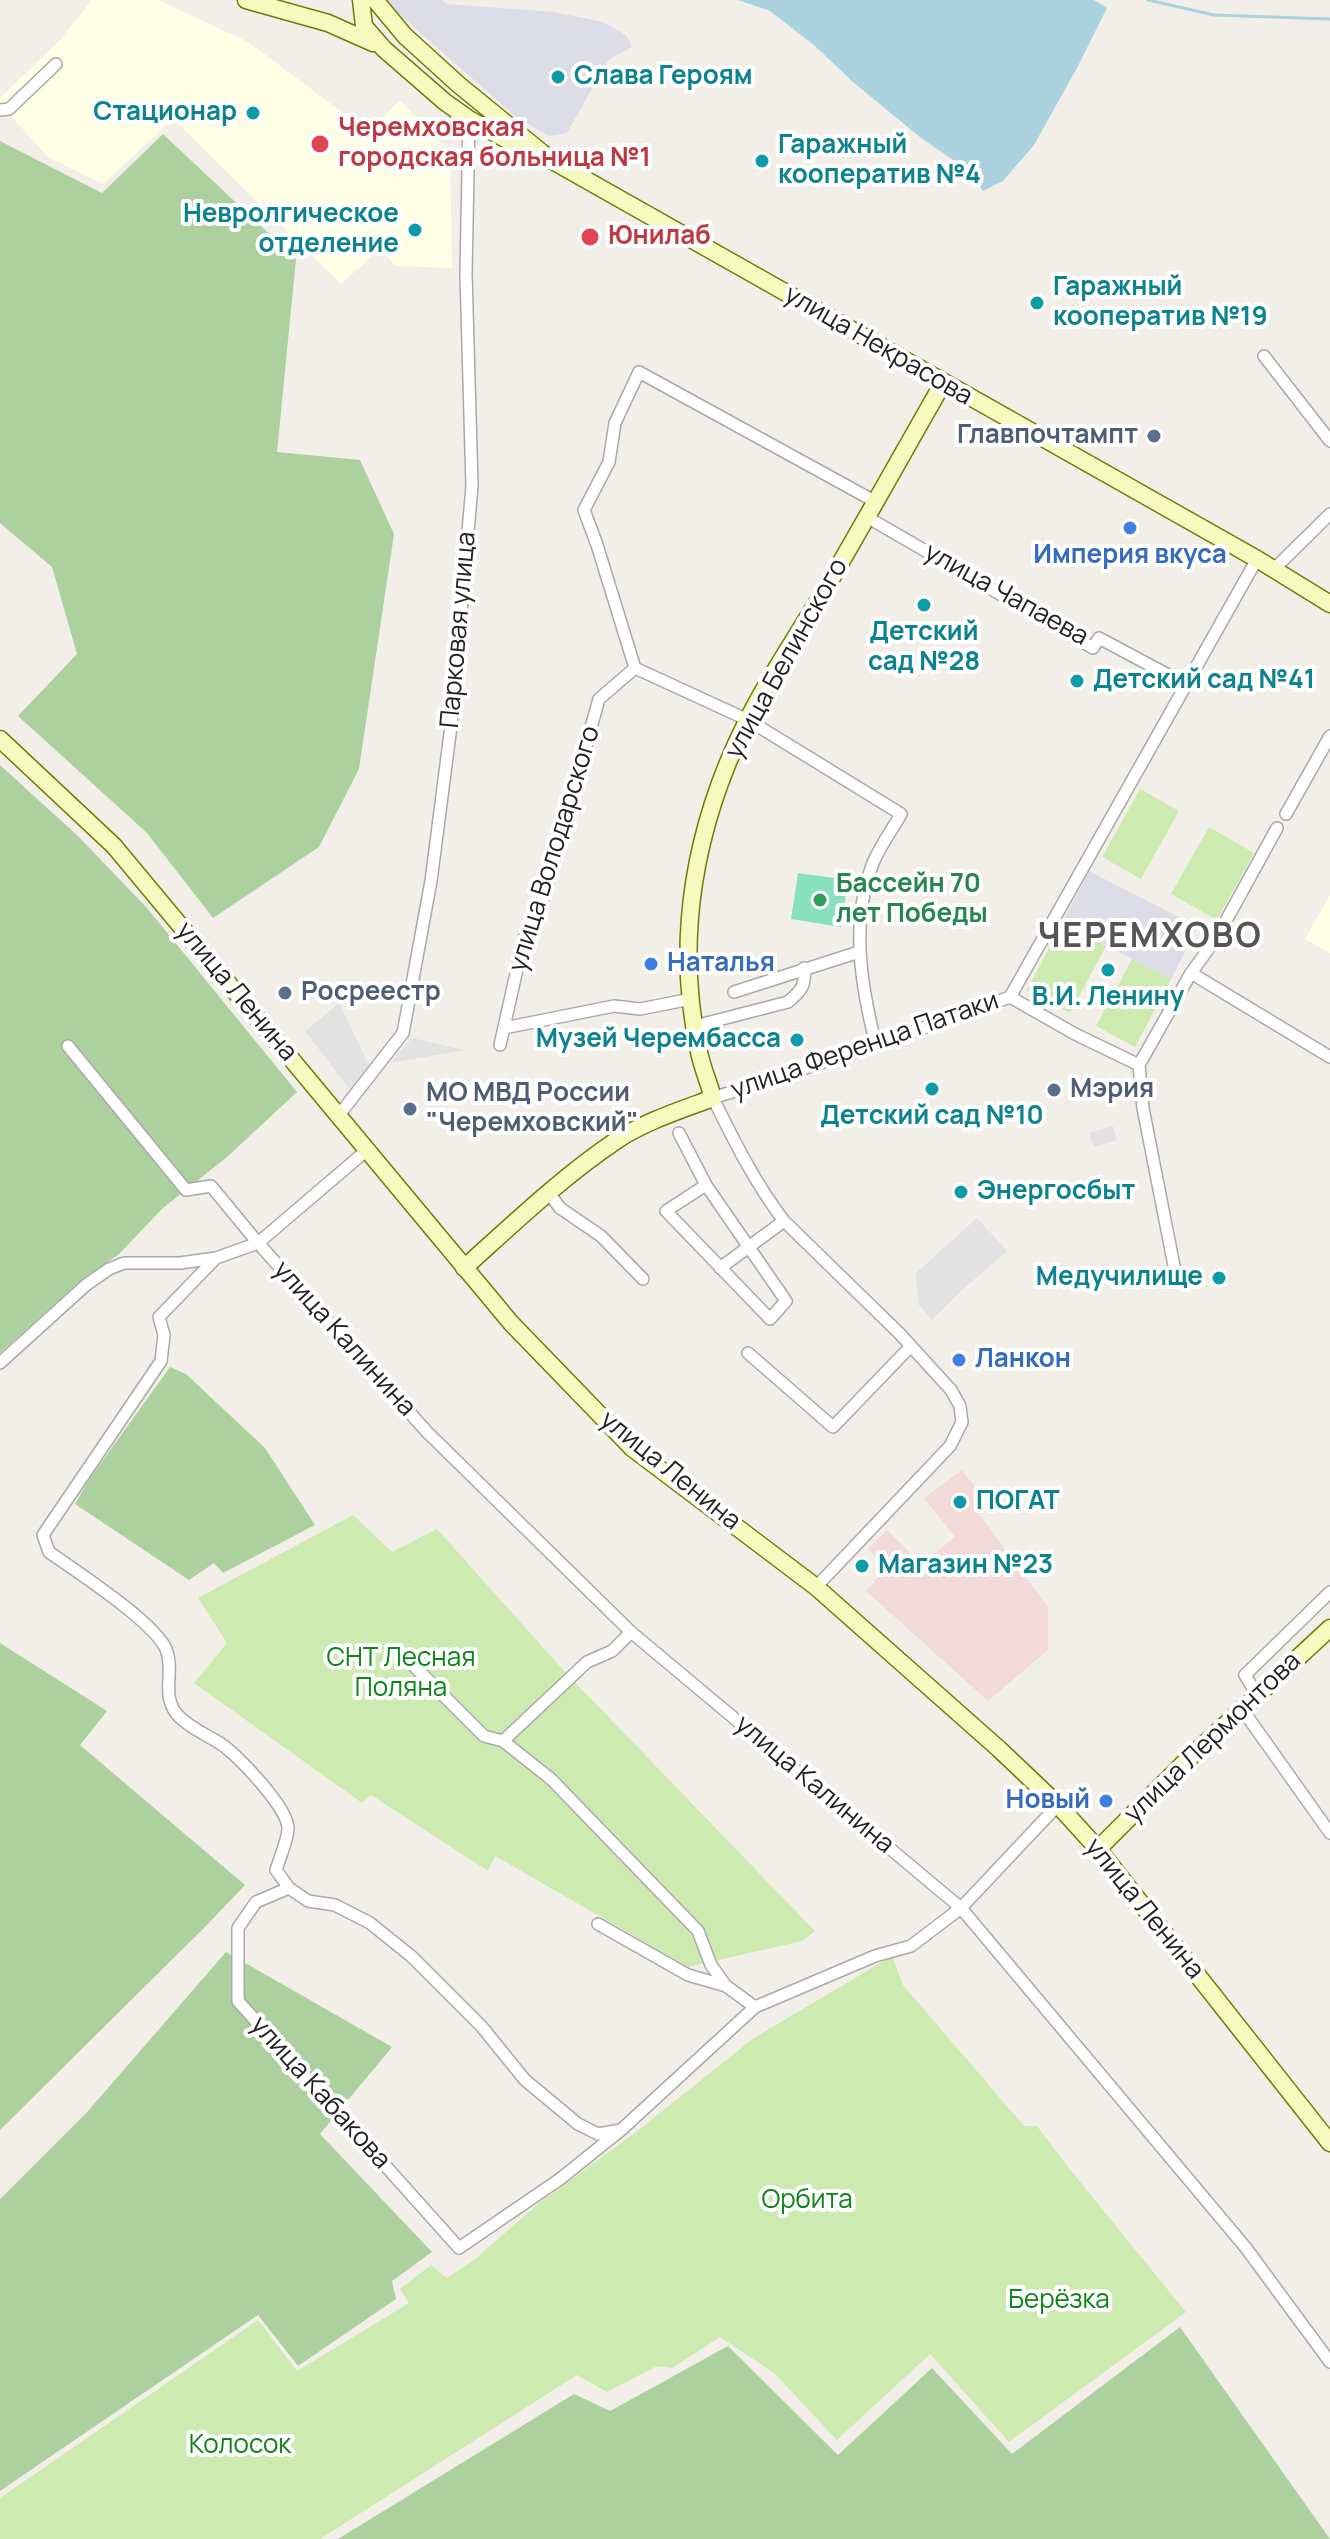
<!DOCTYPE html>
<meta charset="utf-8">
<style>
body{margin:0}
canvas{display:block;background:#f2efe9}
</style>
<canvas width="1330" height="2539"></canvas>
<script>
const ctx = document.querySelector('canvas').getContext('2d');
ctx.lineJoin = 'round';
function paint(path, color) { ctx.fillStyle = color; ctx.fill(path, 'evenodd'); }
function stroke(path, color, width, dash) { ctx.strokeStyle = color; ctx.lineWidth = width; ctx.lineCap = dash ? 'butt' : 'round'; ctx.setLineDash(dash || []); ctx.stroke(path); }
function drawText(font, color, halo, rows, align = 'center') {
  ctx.font = font + ' Manrope,sans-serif'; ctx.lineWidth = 8; ctx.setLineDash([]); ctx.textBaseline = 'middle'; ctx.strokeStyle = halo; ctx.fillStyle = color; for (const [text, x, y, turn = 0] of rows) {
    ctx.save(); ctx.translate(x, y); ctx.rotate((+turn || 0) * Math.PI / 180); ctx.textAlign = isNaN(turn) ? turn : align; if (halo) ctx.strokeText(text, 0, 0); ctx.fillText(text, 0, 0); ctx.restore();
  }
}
const commercial = new Path2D(`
 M962 1470 986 1501 977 1511 1048 1607V1650L988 1701 866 1591 886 1568 868 1549 887 1530 921 1564 955 1537 924 1498Z`);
const education = new Path2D(`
 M92 0H158L248 42 343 113 365 135 400 100 450 153 452 268 396 266 380 249 341 284 173 119 103 184 49 158 0 104V98L60 40Z
 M1330 895V953L1305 939Z`);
const grass = new Path2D(`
 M1140 789 1179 811 1141 879 1102 857Z
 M1209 827 1254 853 1217 920 1171 894Z
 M1062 923 1106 946 1070 1013 1027 990Z
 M1132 959 1171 979 1135 1047 1096 1026Z
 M353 1515 392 1552 437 1529 565 1672 815 1931 802 1941 688 1967 495 1856 488 1871 371 1795 362 1803 194 1683 227 1643 198 1598Z
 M892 1956 903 1985 1024 2126H1037L1072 2172 1186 2312 1009 2442 930 2354 837 2440 774 2373 720 2337 672 2368 657 2366 607 2392 577 2375 320 2539H0V2498L258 2320 297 2371 409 2303 400 2289 431 2265 447 2278 474 2260 538 2204 636 2132 754 2038Z`);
const forest = new Path2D(`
 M163 134 296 259 277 452 360 460 394 534 359 769 319 847 213 918 147 833 18 716 77 654 52 567 0 523V141L102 193Z
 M0 765 78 836 147 908 297 1092 227 1157 163 1208 119 1254 78 1283 0 1353Z
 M170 1367 186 1374 265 1448 315 1525 223 1573 214 1563 189 1580 75 1504 88 1481Z
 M0 1643 107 1711 80 1745 245 1885 206 1926 0 2130Z
 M226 1952 392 2047 320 2134 432 2252 392 2281 396 2299 298 2366 258 2315 0 2491V2199L88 2111Z
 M1180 2327 1330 2539H338L574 2394 610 2411 728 2346 838 2455 932 2368 1012 2454Z`);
const pitch = new Path2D(`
 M798 873 848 880 841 927 791 919Z`);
const parking = new Path2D(`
 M339 1003 369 1065 350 1090 305 1031Z
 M412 1038 465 1050 390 1063Z
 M1113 1126 1117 1140 1094 1147 1089 1133Z
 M977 1218 1007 1251 962 1290 932 1320 918 1304 916 1273Z`);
const plaza = new Path2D(`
 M383 0H441L448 4 554 12 603 22 626 35 632 47 608 60 567 133 549 136 516 117Z
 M1089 871 1198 927 1171 979 1062 923Z`);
const water = new Path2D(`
 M738 0H1094L1107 8 1077 68 1034 145 1003 181 983 191 968 170 921 138 853 82 815 46 770 11Z`);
const stream = new Path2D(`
 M1148 0 1214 15 1330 19`);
const street = new Path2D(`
 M0 110 9 109 56 64
 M1264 356 1330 441
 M876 502 639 372 615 423 609 462 584 510 597 545 635 668 748 720 901 814C892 830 880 846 873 863 850 922 861 986 876 1045
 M867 517 1093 648 1099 638 1185 684
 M1274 569 1330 514
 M1286 814 1330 736
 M1191 973 1330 1057
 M734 992 859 952
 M1010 997 1075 1034 1139 1065
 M695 1026 788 1002C801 991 806 986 804 968
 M504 1028 614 1006 640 1009 691 999
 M500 1045 524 938 539 913 599 699 635 668
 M68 1046 186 1190 211 1186 258 1243 427 1432 631 1632 961 1908 1246 2248 1330 2362
 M1139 1065 1191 973 1217 937 1277 828
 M1139 1065 1143 1108 1177 1281
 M339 1115 403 1033 431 881 451 726 472 486 466 274 469 119
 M679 1133 706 1185 786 1301 770 1319 666 1211 706 1185
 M367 1150 258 1243 216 1258 159 1317 164 1335 161 1361 43 1535 49 1552C77 1572 153 1621 166 1649 175 1671 161 1693 176 1713 186 1726 207 1735 221 1744 238 1755 289 1809 288 1829 287 1842 280 1857 276 1870L289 1888 308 1901 335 1905 370 1923 411 1956 482 2027 525 2080 578 2124 598 2134 621 2130
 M549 1193 560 1208 601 1236 643 1279
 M720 1268 784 1221
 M748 1353 833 1427 911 1346
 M0 1363 86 1285 109 1269 124 1263H180L216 1258
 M816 1587 950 1446 962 1422 960 1406 951 1390 900 1334 784 1221C755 1183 734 1141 713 1098L876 1045 1010 997 1257 559
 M413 1665 484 1736 503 1741 587 1662 612 1651 631 1632
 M1257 1695 1245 1675 1330 1592
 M1242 1709 1330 1833
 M503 1741 551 1779 698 1931 711 1965 726 1986
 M289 1888 256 1902 238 1928V2001L459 2248 560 2179 621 2130 755 2007 875 1956 911 1946 961 1908 1058 1805
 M598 1924 688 1975 726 1986 755 2007`);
const secondary = new Path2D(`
 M246 0 328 23 373 43
 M361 0 364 26 384 49 445 102 469 119 538 157
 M375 0 405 36 459 85 551 160 1257 559 1330 604
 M0 739 114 846 511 1323 632 1448 816 1587 999 1749 1058 1805 1098 1849 1330 2143
 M464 1268C513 1224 562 1177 617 1140 646 1121 681 1110 713 1098 709 1083 702 1067 699 1052 674 939 695 825 746 723 768 678 797 636 823 593 864 523 903 453 943 383
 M1098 1849 1184 1763 1330 1628`);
const markers = [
 [558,77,8,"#0f9aa8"],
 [253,113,8,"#0f9aa8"],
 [320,144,10,"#e0444e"],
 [762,161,8,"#0f9aa8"],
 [415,230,8,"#0f9aa8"],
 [590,237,10,"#e0444e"],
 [1037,303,8,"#0f9aa8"],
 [1154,436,8,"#5c6f8a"],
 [1130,528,8,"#3f7fe0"],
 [924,605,8,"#0f9aa8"],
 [1077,681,8,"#0f9aa8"],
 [820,900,8,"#2e9e5b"],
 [651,964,8,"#3f7fe0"],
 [1108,970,8,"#0f9aa8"],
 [285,993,8,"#5c6f8a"],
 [797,1040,8,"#0f9aa8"],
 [932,1089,8,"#0f9aa8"],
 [1054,1090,8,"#5c6f8a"],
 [410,1109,8,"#5c6f8a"],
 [961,1192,8,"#0f9aa8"],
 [1219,1278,8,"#0f9aa8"],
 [959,1360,8,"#3f7fe0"],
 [960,1502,8,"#0f9aa8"],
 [862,1566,8,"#0f9aa8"],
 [1106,1801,8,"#3f7fe0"]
];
const cultureNames = [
 ["Слава Героям",574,77],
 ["Стационар",237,113,"right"],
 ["Гаражный",778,146],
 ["кооператив №4",778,176],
 ["Невролгическое",399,215,"right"],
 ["отделение",399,245,"right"],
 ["Гаражный",1053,288],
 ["кооператив №19",1053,318],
 ["Детский",924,633,"center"],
 ["сад №28",924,663,"center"],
 ["Детский сад №41",1093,681],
 ["В.И. Ленину",1108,998,"center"],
 ["Музей Черембасса",781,1040,"right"],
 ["Детский сад №10",932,1117,"center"],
 ["Энергосбыт",977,1192],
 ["Медучилище",1203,1278,"right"],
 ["ПОГАТ",976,1502],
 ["Магазин №23",878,1566]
];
const healthNames = [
 ["Черемховская",338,129],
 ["городская больница №1",338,159],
 ["Юнилаб",608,237]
];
const streetNames = [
 ["улица Некрасова",878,346,30],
 ["улица Чапаева",1006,595,29],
 ["Парковая улица",459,630,-85],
 ["улица Белинского",787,659,-61],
 ["улица Володарского",555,849,-73],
 ["улица Ленина",236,992,50],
 ["улица Ференца Патаки",865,1046,-19],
 ["улица Калинина",344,1339,48],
 ["улица Ленина",670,1471,39],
 ["улица Лермонтова",1213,1738,-44],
 ["улица Калинина",814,1785,40],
 ["улица Ленина",1144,1909,51],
 ["улица Кабакова",320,2093,48]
];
const serviceNames = [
 ["Главпочтампт",1138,436,"right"],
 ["Росреестр",301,993],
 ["Мэрия",1070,1090],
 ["МО МВД России",426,1094],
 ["\"Черемховский\"",426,1124]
];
const shopNames = [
 ["Империя вкуса",1130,556,"center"],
 ["Наталья",667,964],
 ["Ланкон",975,1360],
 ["Новый",1090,1801,"right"]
];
const leisureNames = [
 ["Бассейн 70",836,885],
 ["лет Победы",836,915]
];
const parkNames = [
 ["СНТ Лесная",401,1659],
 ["Поляна",401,1689],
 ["Орбита",807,2201],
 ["Берёзка",1059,2301],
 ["Колосок",240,2446]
];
const districtNames = [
 ["ЧЕРЕМХОВО",1150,937]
];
paint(commercial, '#f2dad9');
paint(education, '#ffffe5');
paint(grass, '#cdebb0');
paint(forest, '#add19e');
paint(pitch, '#88e0be');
paint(parking, '#e2e2e2');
paint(plaza, '#dddde8');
paint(water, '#aad3df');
stroke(stream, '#aad3df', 3);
stroke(street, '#a9a9a9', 14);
stroke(secondary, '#707d05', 19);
stroke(street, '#fff', 11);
stroke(secondary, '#f7fabf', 16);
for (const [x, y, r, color] of markers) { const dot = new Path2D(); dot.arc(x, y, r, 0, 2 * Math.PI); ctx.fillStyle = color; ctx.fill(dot); stroke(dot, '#fff', 3); }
drawText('bold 26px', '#0d838f', '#fff', cultureNames, 'left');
drawText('bold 26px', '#be3a42', '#fff', healthNames, 'left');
drawText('26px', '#222', '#fff', streetNames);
drawText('bold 26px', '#4e5e75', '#fff', serviceNames, 'left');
drawText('bold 26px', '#366cbe', '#fff', shopNames, 'left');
drawText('bold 26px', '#27864d', '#fff', leisureNames, 'left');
drawText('26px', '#0c8416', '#fff', parkNames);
ctx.letterSpacing = '2px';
drawText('bold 34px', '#555', '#fff', districtNames);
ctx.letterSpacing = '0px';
</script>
